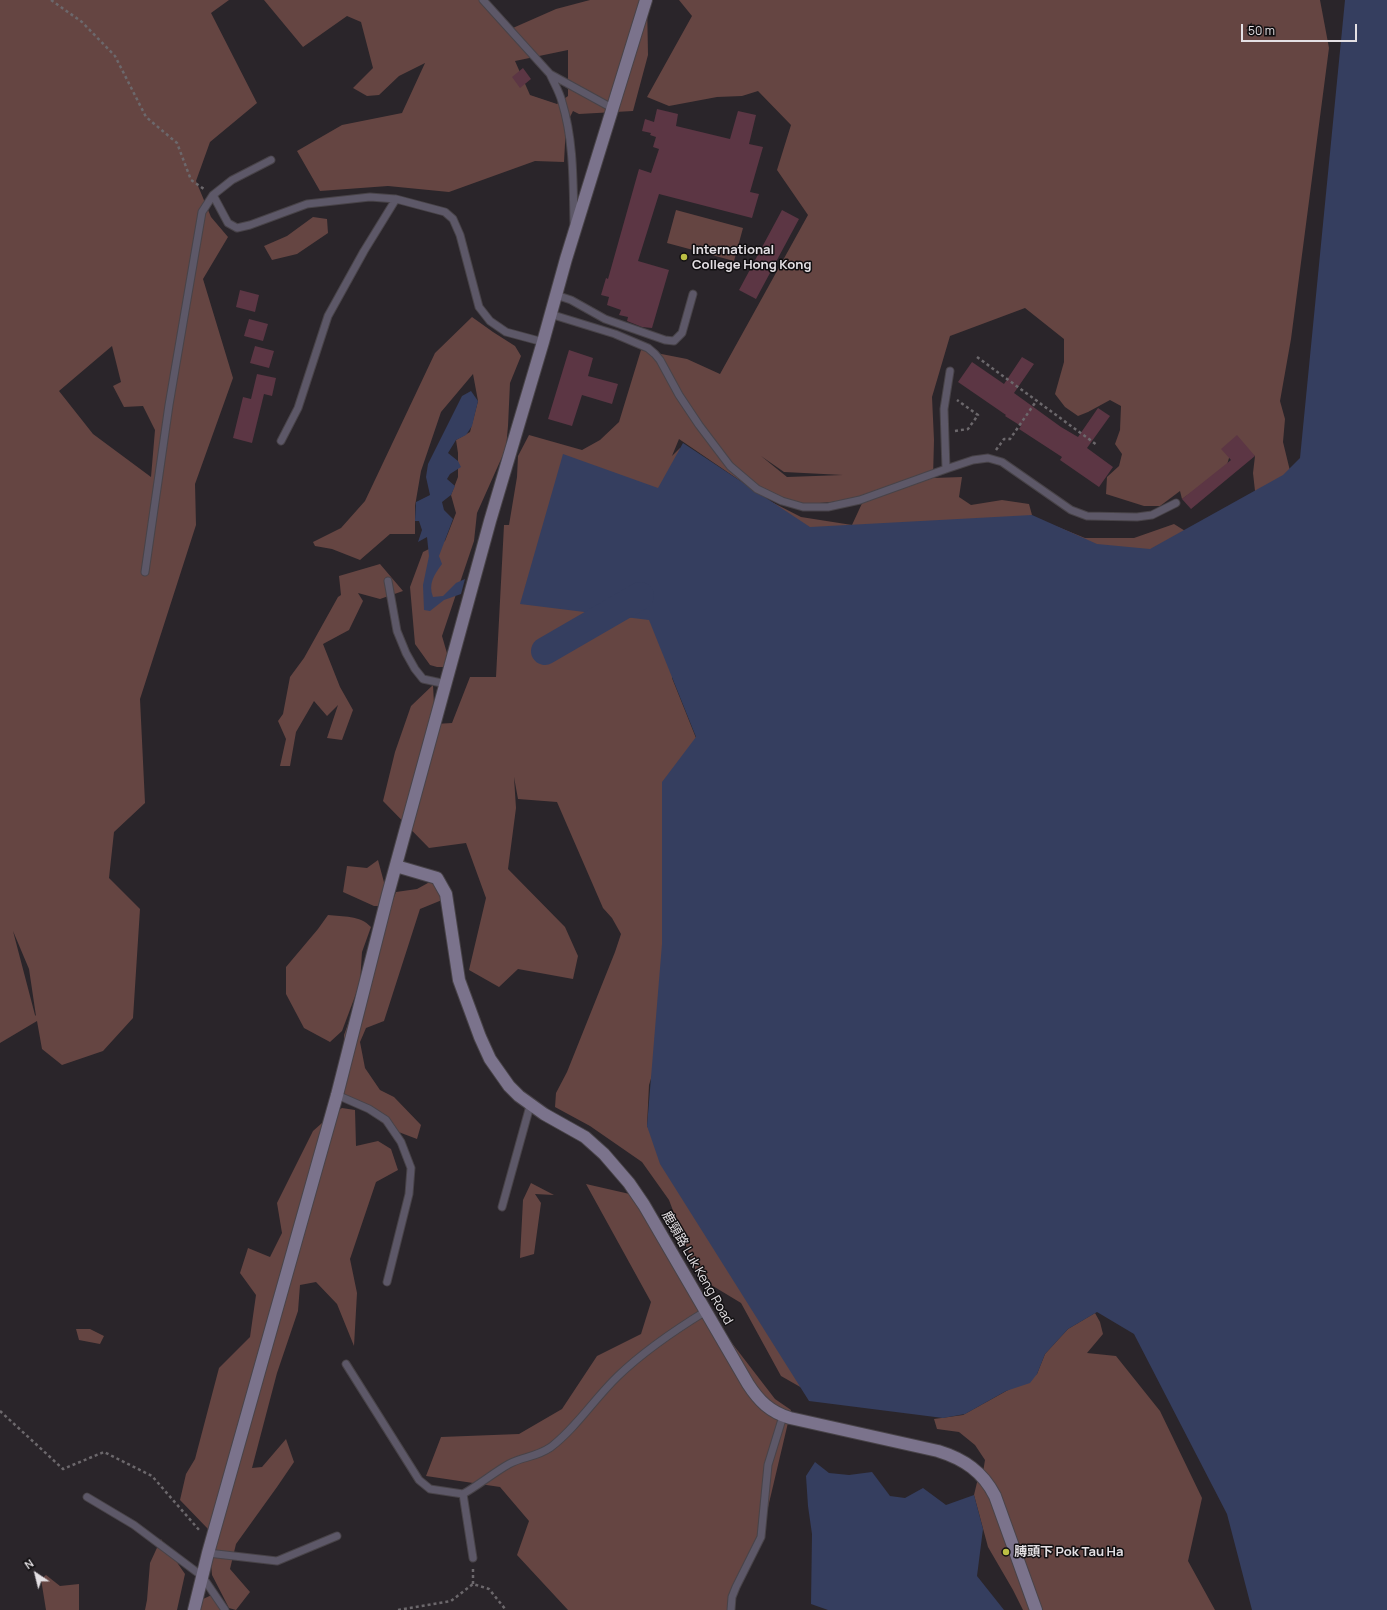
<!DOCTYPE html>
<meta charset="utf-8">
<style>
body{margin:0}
#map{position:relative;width:1387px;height:1610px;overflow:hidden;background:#2a252a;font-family:Manrope,sans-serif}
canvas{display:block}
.north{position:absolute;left:16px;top:1554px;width:40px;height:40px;-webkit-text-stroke:3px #110f11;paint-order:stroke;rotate:325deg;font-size:11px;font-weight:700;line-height:16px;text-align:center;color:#e4e0e4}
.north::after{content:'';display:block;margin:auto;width:14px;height:18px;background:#e4e0e4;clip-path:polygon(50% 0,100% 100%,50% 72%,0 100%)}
.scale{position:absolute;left:1241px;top:24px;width:116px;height:18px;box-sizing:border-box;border:2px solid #e4e0e4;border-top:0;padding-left:5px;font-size:12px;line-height:14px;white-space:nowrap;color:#e4e0e4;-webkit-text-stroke:3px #110f11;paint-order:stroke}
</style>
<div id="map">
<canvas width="1387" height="1610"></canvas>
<div class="north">N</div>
<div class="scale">50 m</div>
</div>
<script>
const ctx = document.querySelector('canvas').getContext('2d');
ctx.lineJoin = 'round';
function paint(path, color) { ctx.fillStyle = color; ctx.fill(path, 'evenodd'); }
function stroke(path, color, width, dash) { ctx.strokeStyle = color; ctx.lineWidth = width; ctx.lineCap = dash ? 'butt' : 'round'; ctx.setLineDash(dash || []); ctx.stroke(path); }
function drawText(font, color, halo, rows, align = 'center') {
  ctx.font = font + ' Manrope,"Noto Sans SC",sans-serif'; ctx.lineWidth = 3; ctx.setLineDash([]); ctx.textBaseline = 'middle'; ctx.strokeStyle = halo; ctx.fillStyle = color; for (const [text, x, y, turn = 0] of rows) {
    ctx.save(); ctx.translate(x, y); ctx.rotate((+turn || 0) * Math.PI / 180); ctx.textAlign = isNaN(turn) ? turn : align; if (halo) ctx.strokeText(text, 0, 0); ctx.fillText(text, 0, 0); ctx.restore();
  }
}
const green = new Path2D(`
 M0 0H229L211 13 257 103 210 142 196 181 211 217 228 237 203 279 233 378 195 484 196 525 140 699 145 803 114 832 109 878 140 909 133 1018 103 1051 62 1065 42 1049 37 1021 0 1043ZM112 346 121 382 113 386 124 407 143 406 155 430 151 477 93 434 59 391ZM13 931 29 969 36 1016 35 1015Z
 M264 0H479L506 31 556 9 590 0H647L648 55 633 111 579 114 573 111 566 125 564 162 535 161 449 192 388 186 320 191 297 151 342 125 402 113 425 63 399 76 379 95 367 96 353 88 373 68 361 22 347 16 303 47ZM568 50V96L557 104 530 95 515 61Z
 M679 0H1320L1329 48 1291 339 1280 401 1285 419 1283 442 1291 475 1270 495 1255 491 1253 473 1255 456 1237 445 1229 458 1224 475 1209 480 1182 499 1180 491 1160 506H1144L1106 494 1107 477 1119 466 1122 454 1115 444 1120 430 1121 406 1110 400 1088 412 1078 416 1065 407 1055 394 1064 362V339L1025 308 950 336 932 397 934 440 933 478 962 477 959 497 971 505 1002 500 1029 504 1032 515 1031 516 1085 538H1134L1174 524 1190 534V545L684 599 672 678 700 748 663 1040 649 1085 647 1126 809 1392 781 1376 741 1303 698 1277 669 1200 642 1162 590 1126 555 1107 556 1093 567 1072 615 952 621 934 612 918 603 908 557 802 518 799 514 777 516 808 508 869 565 927 578 956 573 979 518 969 499 987 469 970 486 898 466 843 429 848 383 801 395 752 411 706 433 685 435 724 452 723 470 677H496L504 525H509L517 477 518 456 529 435 582 450 600 440 619 422 641 350 687 359 720 374 808 215 777 170 791 125 758 91 742 96 717 97 669 106 647 97 692 16ZM679 439 745 484 798 505 864 499 852 525 801 517 709 470 680 448 672 456ZM761 456 784 472 843 475 787 477Z
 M676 210 743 228 734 261 667 243Z
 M313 217 327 219 328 233 297 254 272 260 264 246 287 236Z
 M472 317 493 332 515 346 521 356 510 383 508 426 506 448 477 513 474 541 442 636 451 667H437L430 665 415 644 410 587 423 552 445 541 456 513 451 495 458 477V453L456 440 470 432 478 401 473 374 441 412 421 471 415 506V534H390L360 560 332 549 315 546 313 542 341 528 365 501 435 353Z
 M380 564 403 591 380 599 358 593 363 601 349 630 323 644 340 687 353 710 342 740 327 738 338 705 327 716 314 701 296 732 290 766H280L286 739 278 721 283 714 290 677 304 658 338 597 341 595 339 576Z
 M378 860 385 886 378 906H374L343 892 347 866 367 868Z
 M437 878 442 900 420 909 384 1021 366 1028 360 1042 365 1068 380 1090 394 1097 421 1125 417 1139 388 1128 366 1108 343 1093 344 1035 396 892 417 889Z
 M328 915C343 917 360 915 371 927L362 952 360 983 342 1031 330 1042 304 1028 286 994V967L318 929Z
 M342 1108 355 1110 356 1146 378 1141 391 1149 398 1170 376 1182 350 1259 357 1293 354 1346 337 1304 316 1282 300 1285 298 1311 277 1373 252 1468 262 1467 286 1439 294 1462 277 1487 236 1544 230 1569 250 1592 236 1610 229 1608 212 1575 208 1529 180 1500 186 1474 195 1459 219 1368 250 1337 256 1295 240 1273 248 1248 270 1257 282 1233 277 1203 313 1131 331 1115Z
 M531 1183 554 1195 535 1194 541 1203 534 1254 520 1258 523 1200Z
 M586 1184 634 1195 708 1312 775 1399 791 1410 761 1537 730 1610H568L517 1555 529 1521 500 1487 426 1476 441 1437 519 1434 562 1409 597 1356 641 1334 651 1302Z
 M1095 1313 1100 1322 1103 1334 1087 1353 1116 1356 1160 1411 1202 1498 1188 1561 1215 1610H1023L1013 1590 988 1547 974 1495 979 1474 983 1472 985 1460 975 1445 959 1432 937 1429 934 1419 963 1415 1037 1374 1045 1354 1068 1329Z
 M76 1329H90L104 1336 100 1344 79 1340Z
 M161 1539 185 1574 177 1610H145L147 1600 150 1563Z
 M46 1575 60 1586 79 1584V1610H46L41 1579Z
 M214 1594 221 1610H191L192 1604Z`);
const water = new Path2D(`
 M1345 0H1387V1610H1252L1227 1514 1134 1334 1097 1312 1068 1329 1045 1354 1037 1374 1030 1383 1006 1391 965 1414 943 1418 809 1401 660 1164 647 1126 662 944V782L696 737 649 620 520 604 563 454 658 488 683 443 810 527 1032 515 1097 544 1150 549 1283 475 1300 458Z
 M471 391 478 401 472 426 466 435 456 440 448 453 458 461 461 467 450 474 447 479 455 486 451 495 442 502 444 510 453 519 439 556 442 564C434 575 428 584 433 597L443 596 456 583 465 579 461 594 444 600 430 611 424 610 423 585 429 556 427 537 418 542 422 530 419 521H415L416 502 430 495 426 477 428 464 462 396Z
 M815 1462 829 1473 849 1475 872 1472 890 1496 905 1498 923 1488 946 1505 974 1495 983 1529 977 1576 1004 1610H828L811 1604 812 1534 808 1506 806 1476Z`);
const river = new Path2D(`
 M545 651 640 596`);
const building = new Path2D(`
 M523 68 531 79 520 88 512 77Z
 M657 109 678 114 676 126 730 139 738 111 756 115 749 144 763 147 750 192 759 194 752 218 659 194 638 261 669 270 652 328 642 327 627 321 628 317 619 315 621 310 607 305 609 297 601 295 606 278 608 279 639 169 651 173 659 149 653 147 656 137 650 135 651 133 642 131 645 119 654 122Z
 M782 210 799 219 756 299 739 290Z
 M240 290 259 295 255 312 236 307Z
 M249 319 268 324 263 341 244 336Z
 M255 346 274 351 269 368 250 363Z
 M569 350 593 358 588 376 618 384 612 404 582 395 572 426 548 419Z
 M1022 357 1034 364 1014 393 1061 427 1078 437 1098 408 1110 416 1087 448 1113 467 1099 487 1060 460 1062 457 1019 429 1021 426 1005 416 1006 415 958 382 972 362 1004 384Z
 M257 374 276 378 272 396 264 394 252 443 233 438 243 397 251 399Z
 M1237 435 1255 456 1191 509 1182 499 1231 460 1221 449Z`);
const path = new Path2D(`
 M51 0 82 22 115 56 146 117 177 143 191 180 204 189
 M977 357 1097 445
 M955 431 968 429 978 415 957 400
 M996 450 1004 439H1010L1037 400
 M0 1411 63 1469 104 1452 152 1476 200 1531
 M473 1584V1569
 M398 1610 451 1601 473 1584 489 1589 506 1610`);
const lane = new Path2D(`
 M483 0 550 74 612 108
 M550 74C554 83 560 93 562 102 574 141 573 183 574 223
 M213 195 228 223 237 228 250 225 307 204 370 197 396 199 445 212 453 219 460 235 479 307 490 321 506 332 543 342
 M556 295 571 300 605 319 665 340 674 341 682 333 693 294
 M550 314 615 334 648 348 655 354 660 360 679 395 699 425 730 466 757 489 782 501 803 507H828L860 500 946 469 973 460 988 458 1002 462 1071 510 1087 516 1137 517 1152 515 1176 503
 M281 441 298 408 328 316 364 251 396 199
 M946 469 944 409 950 371
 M145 572 169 405 202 212 213 195 232 180 271 160
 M388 581 397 631 406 653 415 669 423 679 446 684
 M337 1095 369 1109 386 1120 401 1142 411 1168 409 1194 387 1282
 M502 1207 530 1106
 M346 1364 419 1480 430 1489 463 1494
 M87 1497 134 1525 202 1576 225 1610
 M208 1553 277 1561 337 1536
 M473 1558 463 1494C479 1485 493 1473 509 1464 523 1456 535 1458 551 1447 577 1427 594 1399 618 1376 644 1351 675 1330 706 1311
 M731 1610 732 1597 736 1587 761 1537 768 1465 783 1416`);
const secondary = new Path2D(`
 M396 866 437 878 446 894 459 980 480 1037 490 1059 509 1086 519 1096 544 1114 585 1137 604 1154 629 1183 644 1205 748 1384C759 1401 770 1412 790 1418L938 1451C964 1459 983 1472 995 1496L1036 1610
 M194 1610 208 1553 337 1095 388 894 490 521 543 342 566 259 646 0`);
const markers = [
 [684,257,4,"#bcbf44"],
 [1006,1552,4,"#bcbf44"]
];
const poiNames = [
 ["International",692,250],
 ["College Hong Kong",692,265],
 ["膊頭下 Pok Tau Ha",1014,1552]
];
const streetNames = [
 ["鹿頸路 Luk Keng Road",697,1268,60]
];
paint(green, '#654542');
paint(water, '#353e5f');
stroke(river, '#353e5f', 28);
paint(building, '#5c3644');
stroke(lane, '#484348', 9);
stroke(secondary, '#484348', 14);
stroke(path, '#6c686c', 2.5, [3, 3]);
stroke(lane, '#5d5868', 7);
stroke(secondary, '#7b738c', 12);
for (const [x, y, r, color] of markers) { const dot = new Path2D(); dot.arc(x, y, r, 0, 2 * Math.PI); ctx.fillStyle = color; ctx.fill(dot); stroke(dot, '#110f11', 1.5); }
drawText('bold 13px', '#e4e0e4', '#110f11', poiNames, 'left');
drawText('13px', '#e4e0e4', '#110f11', streetNames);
</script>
